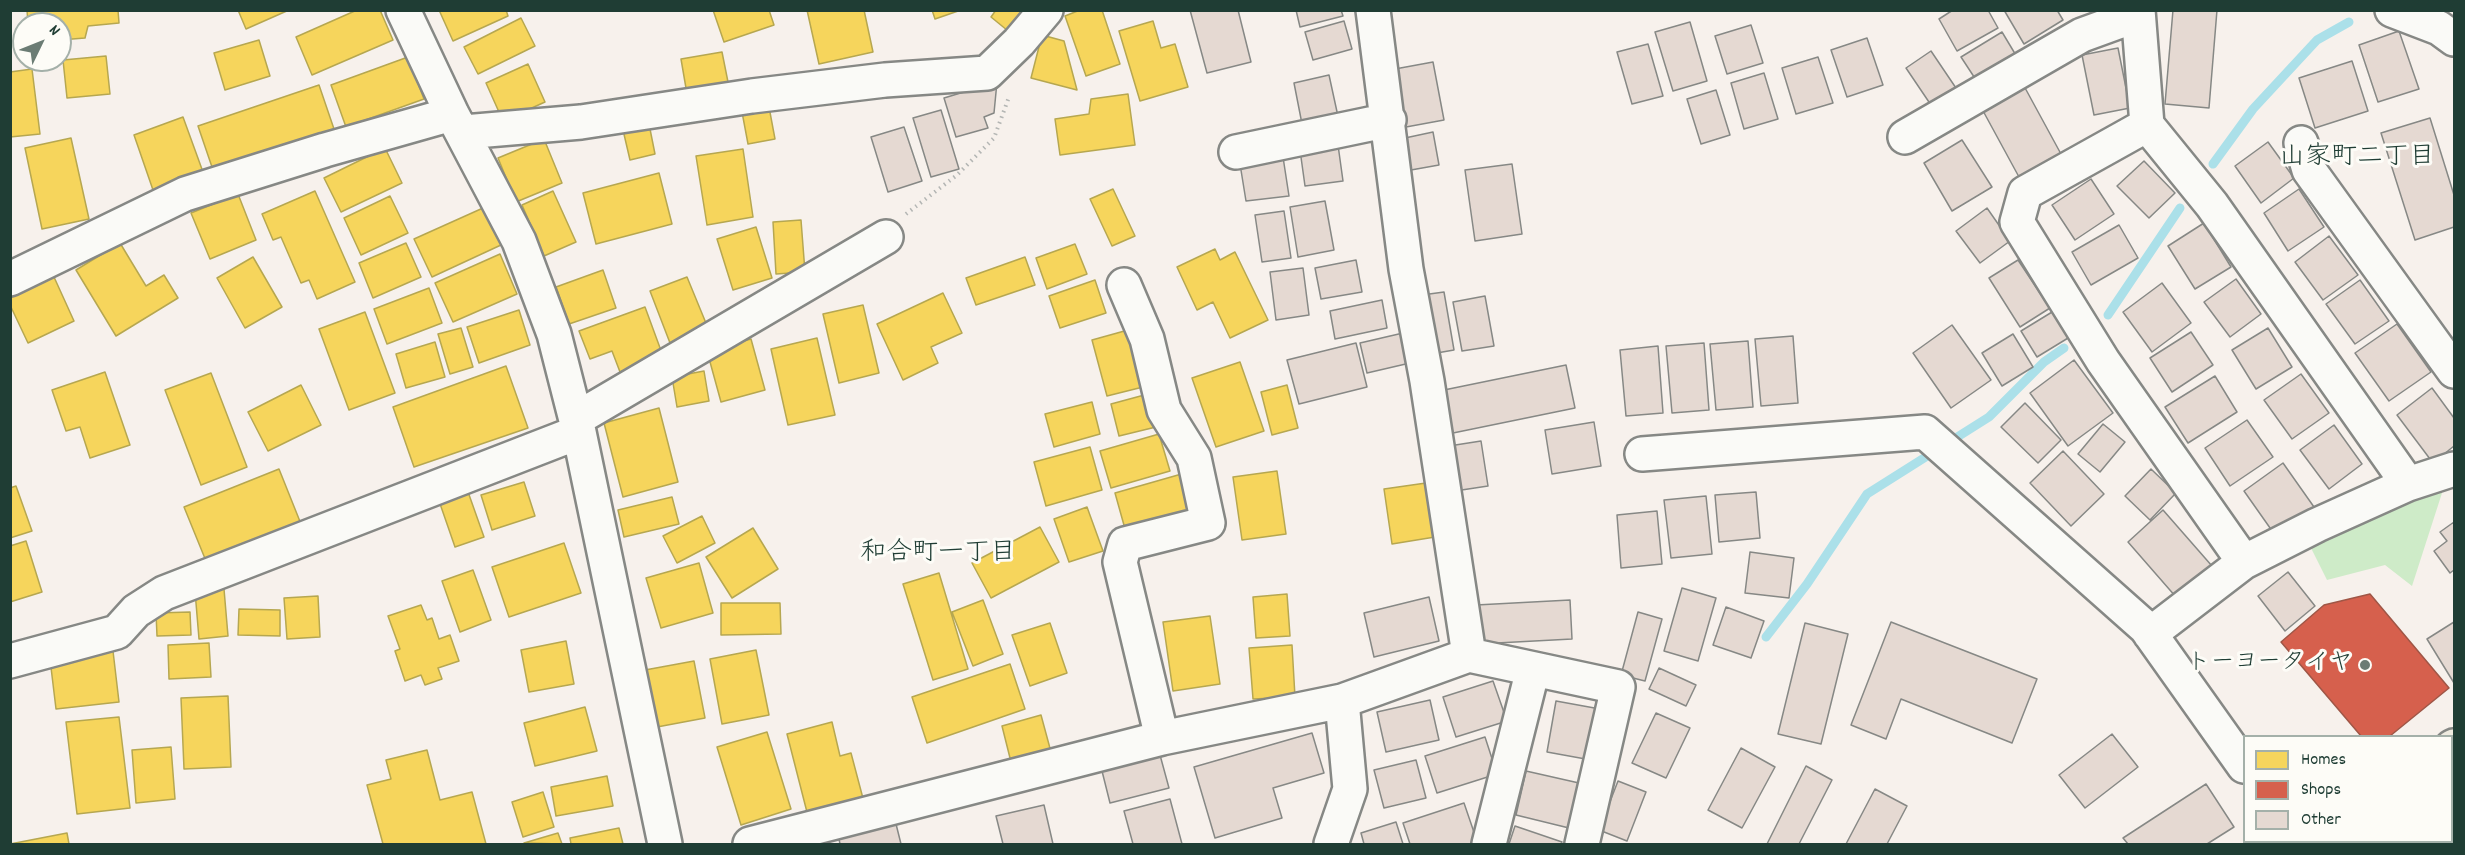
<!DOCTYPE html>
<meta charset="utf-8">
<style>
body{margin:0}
#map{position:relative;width:2465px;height:855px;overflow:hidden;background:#f7f1ec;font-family:Dekko,sans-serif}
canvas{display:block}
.frame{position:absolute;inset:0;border:12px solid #1f3d34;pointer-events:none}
.legend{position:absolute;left:2243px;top:735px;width:210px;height:108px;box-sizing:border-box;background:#fdfcf7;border:2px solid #a4b0a9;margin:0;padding:8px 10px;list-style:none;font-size:18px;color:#1f3d34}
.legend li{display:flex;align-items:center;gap:12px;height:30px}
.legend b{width:30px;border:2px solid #a4b0a9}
.north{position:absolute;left:12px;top:12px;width:60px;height:60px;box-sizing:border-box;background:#fdfcf7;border:2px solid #a4b0a9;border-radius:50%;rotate:47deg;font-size:16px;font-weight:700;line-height:24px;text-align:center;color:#1f3d34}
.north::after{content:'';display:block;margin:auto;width:21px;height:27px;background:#6b7c74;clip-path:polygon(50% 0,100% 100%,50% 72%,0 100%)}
</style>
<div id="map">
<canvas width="2465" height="855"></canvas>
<div class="frame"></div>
<ul class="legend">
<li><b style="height:16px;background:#f6d55c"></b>Homes</li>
<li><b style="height:16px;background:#d6604d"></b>Shops</li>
<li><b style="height:16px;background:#e5d9d2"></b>Other</li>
</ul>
<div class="north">N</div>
</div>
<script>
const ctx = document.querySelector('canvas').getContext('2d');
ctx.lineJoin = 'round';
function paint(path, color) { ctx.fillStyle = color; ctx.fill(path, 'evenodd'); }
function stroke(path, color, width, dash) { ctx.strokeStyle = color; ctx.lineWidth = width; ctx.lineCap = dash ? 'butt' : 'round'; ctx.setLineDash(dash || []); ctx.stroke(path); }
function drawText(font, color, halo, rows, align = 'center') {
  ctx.font = font + ' Dekko,"Klee One",sans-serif'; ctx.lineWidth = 6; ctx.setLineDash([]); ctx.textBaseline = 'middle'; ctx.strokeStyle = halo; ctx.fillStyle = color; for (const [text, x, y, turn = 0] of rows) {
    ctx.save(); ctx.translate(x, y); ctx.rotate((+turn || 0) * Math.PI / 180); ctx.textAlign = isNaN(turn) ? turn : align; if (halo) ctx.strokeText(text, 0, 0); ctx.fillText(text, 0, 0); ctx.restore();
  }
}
const green = new Path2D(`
 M2433 476 2442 493 2412 586 2385 565 2327 580 2303 532Z`);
const homes = new Path2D(`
 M27 10H118L119 23 88 26 85 38 60 40V24H28Z
 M238 10H289L246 29Z
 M357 10H380L393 40 312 75 296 37Z
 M439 10H506L508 16 453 41Z
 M713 10H769L774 25 724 42Z
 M807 10H864L873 52 819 64Z
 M932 10H961L935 19Z
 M996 10H1029L1013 35 991 17Z
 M1080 10H1102L1120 64 1086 76 1065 16Z
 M521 18 535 46 478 74 464 47Z
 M1153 21 1161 48 1175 44 1188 87 1140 101 1119 31Z
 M1042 35 1064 41 1077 90 1031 78Z
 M259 40 270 76 225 90 214 53Z
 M722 52 729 87 687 94 681 59Z
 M106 56 110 94 67 98 63 60Z
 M408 57 424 99 346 127 331 85Z
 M528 64 545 102 503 121 486 83Z
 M32 69 40 134 10 137V72Z
 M319 85 334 129 213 170 198 126Z
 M1128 94 1135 145 1060 155 1055 119 1089 114 1091 99Z
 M769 107 775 139 748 144 742 112Z
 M183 117 203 172 153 190 134 135Z
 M649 124 655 154 630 160 623 130Z
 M71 138 89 219 42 229 25 148Z
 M544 139 562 183 516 202 498 158Z
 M385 148 402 183 341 212 324 178Z
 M743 149 753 217 707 225 696 156Z
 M659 173 672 224 596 244 583 193Z
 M1113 189 1135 236 1112 246 1090 199Z
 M315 191 355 282 317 299 309 280 301 283 281 237 273 240 262 214Z
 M553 191 576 242 544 256 522 205Z
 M238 194 256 240 210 259 191 213Z
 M390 196 408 233 361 255 344 218Z
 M483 208 501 245 432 277 414 239Z
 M801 220 805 272 776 274 773 222Z
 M756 227 772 278 733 290 717 239Z
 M120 243 146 286 164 275 178 298 116 336 76 270Z
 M406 243 421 277 373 298 359 263Z
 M1075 244 1087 274 1047 289 1036 258Z
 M1215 249 1220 260 1235 252 1268 320 1230 338 1213 302 1197 310 1177 267Z
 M500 254 517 294 453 322 435 283Z
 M253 257 282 307 245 328 217 278Z
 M1025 257 1035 285 976 305 966 278Z
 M603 270 616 308 569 324 556 287Z
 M54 277 74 321 28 343 10 305V298Z
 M687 277 708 328 670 343 650 291Z
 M1095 280 1106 313 1060 328 1049 296Z
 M429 288 442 323 387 344 374 309Z
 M943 293 962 333 931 347 938 363 903 380 877 324Z
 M863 305 879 373 839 383 823 314Z
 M645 307 663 356 620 372 612 351 590 359 579 331Z
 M519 310 530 345 479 363 467 327Z
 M365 312 395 393 349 410 319 329Z
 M461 328 473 367 450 374 438 334Z
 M1128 330 1143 387 1107 396 1092 340Z
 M817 338 835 415 788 425 771 349Z
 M751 339 765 390 721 402 707 351Z
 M435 342 445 377 406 388 396 354Z
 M1240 362 1264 431 1216 447 1192 378Z
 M506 366 528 428 414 467 393 407Z
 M704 371 709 401 677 407 672 377Z
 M105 372 130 445 90 458 80 427 66 431 52 390Z
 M211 373 247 467 201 485 165 390Z
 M301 385 321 425 268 451 248 412Z
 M1287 385 1298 428 1272 435 1261 392Z
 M1148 394 1156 427 1119 436 1111 404Z
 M1092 402 1100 434 1054 447 1045 414Z
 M659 408 678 482 623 497 604 423Z
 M1159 434 1170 471 1111 488 1100 451Z
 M1090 447 1102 490 1046 506 1034 462Z
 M279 469 301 524 206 561 184 507Z
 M1277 471 1286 534 1242 540 1233 477Z
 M1185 473 1198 516 1127 536 1115 493Z
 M524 482 535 516 492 530 481 495Z
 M1426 483 1435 537 1392 544 1384 489Z
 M16 486 32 531 10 538V488Z
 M467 489 484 537 455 547 438 498Z
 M672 497 679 524 624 537 618 510Z
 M1087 507 1103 551 1069 562 1054 519Z
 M702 516 715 543 677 563 663 536Z
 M1040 527 1059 562 991 598 972 563Z
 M753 528 778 569 732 598 706 557Z
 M26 541 42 592 10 602V546Z
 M564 543 581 593 509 617 492 567Z
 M699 563 713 613 661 628 646 578Z
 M473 570 491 620 460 632 442 581Z
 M939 573 968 669 933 680 903 584Z
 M224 589 228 636 199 639 195 591Z
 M1287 594 1290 636 1256 638 1253 597Z
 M318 596 320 637 287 639 284 598Z
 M983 600 1003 654 973 666 952 612Z
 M721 603H780L781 634 721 635Z
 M421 605 427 620 432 618 439 639 450 635 459 661 438 668 442 679 425 685 421 675 405 681 395 651 400 649 388 616Z
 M239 609 280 610V636L238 635Z
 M190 612 191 635 157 636 156 613Z
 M1210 616 1220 684 1173 691 1163 622Z
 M1050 623 1067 673 1030 686 1012 635Z
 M566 641 574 684 529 692 521 650Z
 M209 643 211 677 169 679 168 645Z
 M1292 645 1295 697 1253 699 1249 648Z
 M756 650 769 715 722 724 710 659Z
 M113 651 119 702 56 709 50 659Z
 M694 661 705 718 657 727 645 670Z
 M1010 664 1025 709 927 743 912 697Z
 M228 696 231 767 184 769 181 698Z
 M585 707 597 751 535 766 524 723Z
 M1041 715 1051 752 1011 762 1002 726Z
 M119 717 130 808 77 814 66 722Z
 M832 722 840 756 851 753 865 806 809 820 787 734Z
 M767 732 791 809 741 825 717 747Z
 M171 747 175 799 136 803 132 750Z
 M427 750 440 800 472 792 486 844H383L367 785 391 779 386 760Z
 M607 776 613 806 556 816 551 787Z
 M543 792 554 827 523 837 512 802Z
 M619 828 623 844H571L570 838Z
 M67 833 69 844H10Z
 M558 833 562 844 524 843Z`);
const shops = new Path2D(`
 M2370 594 2449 688 2390 736H2361L2281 642 2324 605Z`);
const stream = new Path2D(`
 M2213 164 2253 109 2317 40 2349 22
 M2108 315 2180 208
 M1766 637 1807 584 1867 494 1989 417 2044 362 2064 348`);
const building = new Path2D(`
 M1190 10H1238L1251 62 1207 73Z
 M1296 10H1341L1343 16 1300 27Z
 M1953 10H1988L1998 28 1957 51 1939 19Z
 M2004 10H2057L2063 20 2024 44Z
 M2173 10H2217L2209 108 2165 104Z
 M1344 21 1352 49 1313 60 1305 32Z
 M1690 22 1707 81 1673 91 1655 32Z
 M1751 25 1763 63 1727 74 1715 36Z
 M2399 31 2419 89 2378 102 2359 45Z
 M2002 32 2020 62 1980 86 1961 57Z
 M1867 38 1883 85 1847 97 1831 50Z
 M1648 44 1663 96 1632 104 1617 52Z
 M2118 48 2130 108 2094 115 2082 55Z
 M1931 51 1958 91 1933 108 1906 68Z
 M1818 57 1833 103 1796 114 1782 68Z
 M2352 61 2368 111 2315 128 2299 78Z
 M1433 62 1444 120 1406 127 1395 69Z
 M1764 73 1778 119 1744 129 1731 83Z
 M1329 75 1339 121 1303 129 1294 83Z
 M997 82 994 113 984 117 988 128 956 137 944 98Z
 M2024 86 2061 154 2019 177 1982 109Z
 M1716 90 1730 135 1701 144 1687 99Z
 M941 110 959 169 931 177 913 118Z
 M2430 118 2454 195V227L2415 240 2381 133Z
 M904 127 922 181 888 192 871 137Z
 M1433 132 1439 165 1411 170 1405 138Z
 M1962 140 1992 187 1952 211 1924 163Z
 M2268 142 2294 178 2261 203 2235 166Z
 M1338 145 1343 181 1305 186 1300 150Z
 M1283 157 1289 196 1246 201 1240 164Z
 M2144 161 2175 193 2149 218 2117 186Z
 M1512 164 1522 234 1475 241 1465 170Z
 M2091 179 2114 214 2075 240 2052 205Z
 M2299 189 2324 227 2288 251 2264 213Z
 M1325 201 1334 250 1298 257 1290 207Z
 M1987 208 2010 241 1980 263 1956 231Z
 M1284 211 1291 258 1262 262 1255 215Z
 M2204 223 2231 267 2195 289 2168 246Z
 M2119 225 2138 258 2091 285 2072 252Z
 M2329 236 2358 275 2323 300 2295 262Z
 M1356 260 1362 292 1321 299 1315 268Z
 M2018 260 2050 308 2020 327 1989 278Z
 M1303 268 1309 315 1276 320 1270 272Z
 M2236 279 2261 314 2230 337 2204 302Z
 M2360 280 2389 321 2355 344 2326 304Z
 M2162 283 2191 323 2152 352 2123 312Z
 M1444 292 1454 350 1431 354 1422 295Z
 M1485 296 1494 346 1462 351 1453 302Z
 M1382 300 1387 328 1335 339 1330 311Z
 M2057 309 2073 335 2037 357 2021 331Z
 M2397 324 2431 372 2389 401 2355 353Z
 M1952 325 1991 380 1951 408 1913 353Z
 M2268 328 2292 367 2256 389 2232 350Z
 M2191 332 2213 365 2172 392 2150 358Z
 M1403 333 1410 363 1367 373 1360 343Z
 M2013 334 2033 367 2002 386 1982 353Z
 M1793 336 1798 403 1761 406 1755 339Z
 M1748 341 1753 407 1716 410 1710 344Z
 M1356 343 1367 387 1299 404 1287 360Z
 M1704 343 1709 410 1672 413 1666 346Z
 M1658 346 1663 413 1626 416 1620 350Z
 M2074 360 2113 413 2068 446 2030 393Z
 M1566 365 1575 408 1453 433 1444 390Z
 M2301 374 2329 413 2292 439 2264 400Z
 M2215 376 2237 412 2188 443 2165 407Z
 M2432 388 2454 418V446L2433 463 2397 415Z
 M2025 403 2061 440 2038 463 2001 427Z
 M2247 420 2273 457 2230 486 2205 448Z
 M1594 422 1601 466 1552 474 1545 430Z
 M2103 424 2125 442 2100 472 2078 454Z
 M2334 425 2362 464 2329 489 2300 450Z
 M1481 441 1488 486 1455 491 1449 446Z
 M2063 451 2104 494 2071 526 2030 483Z
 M2283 463 2314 507 2275 535 2244 491Z
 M2151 469 2176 493 2150 520 2125 496Z
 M1756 492 1760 538 1719 542 1715 495Z
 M1706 496 1712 554 1671 558 1664 500Z
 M2163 510 2212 566 2176 597 2128 542Z
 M1657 511 1662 564 1621 568 1617 515Z
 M2454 522V570L2450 573 2434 551 2447 541 2440 532Z
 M1750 552 1794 558 1789 598 1745 593Z
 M2288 572 2315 606 2285 631 2258 596Z
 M1682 588 1716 598 1698 661 1664 651Z
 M1429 597 1439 641 1374 657 1364 613Z
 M1570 600 1572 639 1478 644 1476 605Z
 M1726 607 1764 621 1751 658 1713 645Z
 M1638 612 1662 619 1645 681 1621 675Z
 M1891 622 2037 679 2012 743 1901 699 1886 739 1851 725Z
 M2454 622V683L2427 639Z
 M1805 623 1848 634 1821 744 1778 734Z
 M1659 668 1696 685 1686 706 1649 689Z
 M1493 681 1507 721 1456 737 1443 697Z
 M1430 700 1439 740 1386 752 1377 712Z
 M1556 701 1600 709 1591 760 1547 752Z
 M1656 713 1690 728 1666 778 1632 763Z
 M1312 733 1324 773 1273 788 1282 818 1215 838 1194 767Z
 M2112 734 2138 767 2085 808 2059 775Z
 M1485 737 1497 774 1437 793 1425 756Z
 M1741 748 1775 767 1742 828 1708 810Z
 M1160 755 1169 788 1110 803 1102 771Z
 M1416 760 1426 798 1384 808 1374 770Z
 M1806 766 1832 780 1799 844H1767Z
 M1526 771 1579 783 1569 828 1516 815Z
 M1618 781 1646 792 1627 841 1599 830Z
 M2206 784 2234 827 2207 844H2128L2123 838Z
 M1875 789 1907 806 1887 844H1846Z
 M1170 799 1182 844H1133L1124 811Z
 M1464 803 1478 844H1410L1403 823Z
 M1044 805 1053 844H1003L996 816Z
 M1396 822 1403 844H1364L1361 833Z
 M896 824 901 844H840L839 839Z
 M1515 826 1562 842 1561 844H1509Z`);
const path = new Path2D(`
 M906 214 957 175 994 138 1009 97`);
const minor = new Path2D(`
 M403 10 452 114 519 241 554 334 579 432 665 844
 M1373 10 1406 269 1427 381 1469 655
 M2138 10 2147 125 2212 205 2408 484
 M2392 10 2439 28 2454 39
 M2147 125 2025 193 2017 222 2103 361 2244 562
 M464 132 581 122 752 96 885 80 987 73 1019 42 1046 10
 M1905 137 2082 35 2137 15
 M2301 143 2309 170 2454 371
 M1236 152 1389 120
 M10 279 185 194 325 150 452 114
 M1124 285 1147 339 1164 410 1194 458 1208 523 1125 544 1120 562 1162 738
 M576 419 886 237
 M1642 454 1925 432 2146 628 2244 766
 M2150 634 2244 562 2317 525 2408 484 2454 469
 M10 661 117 632 136 611 164 593 579 432
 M750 844 1162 738 1342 701
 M1331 844 1350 789 1342 701 1469 655 1618 687 1582 844
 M1489 844 1533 669`);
const highway = new Path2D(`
 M2452 747 2454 746
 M2452 799 2454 797
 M2298 844 2303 842
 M2379 844 2384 842`);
const markers = [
 [2365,665,6,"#6b7c74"]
];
const poiNames = [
 ["トーヨータイヤ",2353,665]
];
const neighbourhoodNames = [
 ["山家町二丁目",2357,159],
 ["和合町一丁目",938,555]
];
paint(green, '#ceebc8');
paint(homes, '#f6d55c');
stroke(homes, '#b6a750', 1.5);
paint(shops, '#d6604d');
stroke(shops, '#9f5646', 1.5);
stroke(stream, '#abe0e9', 9);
paint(building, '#e5d9d2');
stroke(building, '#868885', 1.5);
stroke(minor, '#868885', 38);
stroke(highway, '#868885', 38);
stroke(path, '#b4b6b4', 4, [1.5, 4.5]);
stroke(minor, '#fafaf7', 33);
stroke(highway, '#efebe0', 33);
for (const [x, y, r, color] of markers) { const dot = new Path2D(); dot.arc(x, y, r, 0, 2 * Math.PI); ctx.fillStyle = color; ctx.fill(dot); stroke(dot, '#fdfcf7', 2); }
drawText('24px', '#1f3d34', '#fdfcf7', poiNames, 'right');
drawText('26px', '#1f3d34', '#fdfcf7', neighbourhoodNames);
</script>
